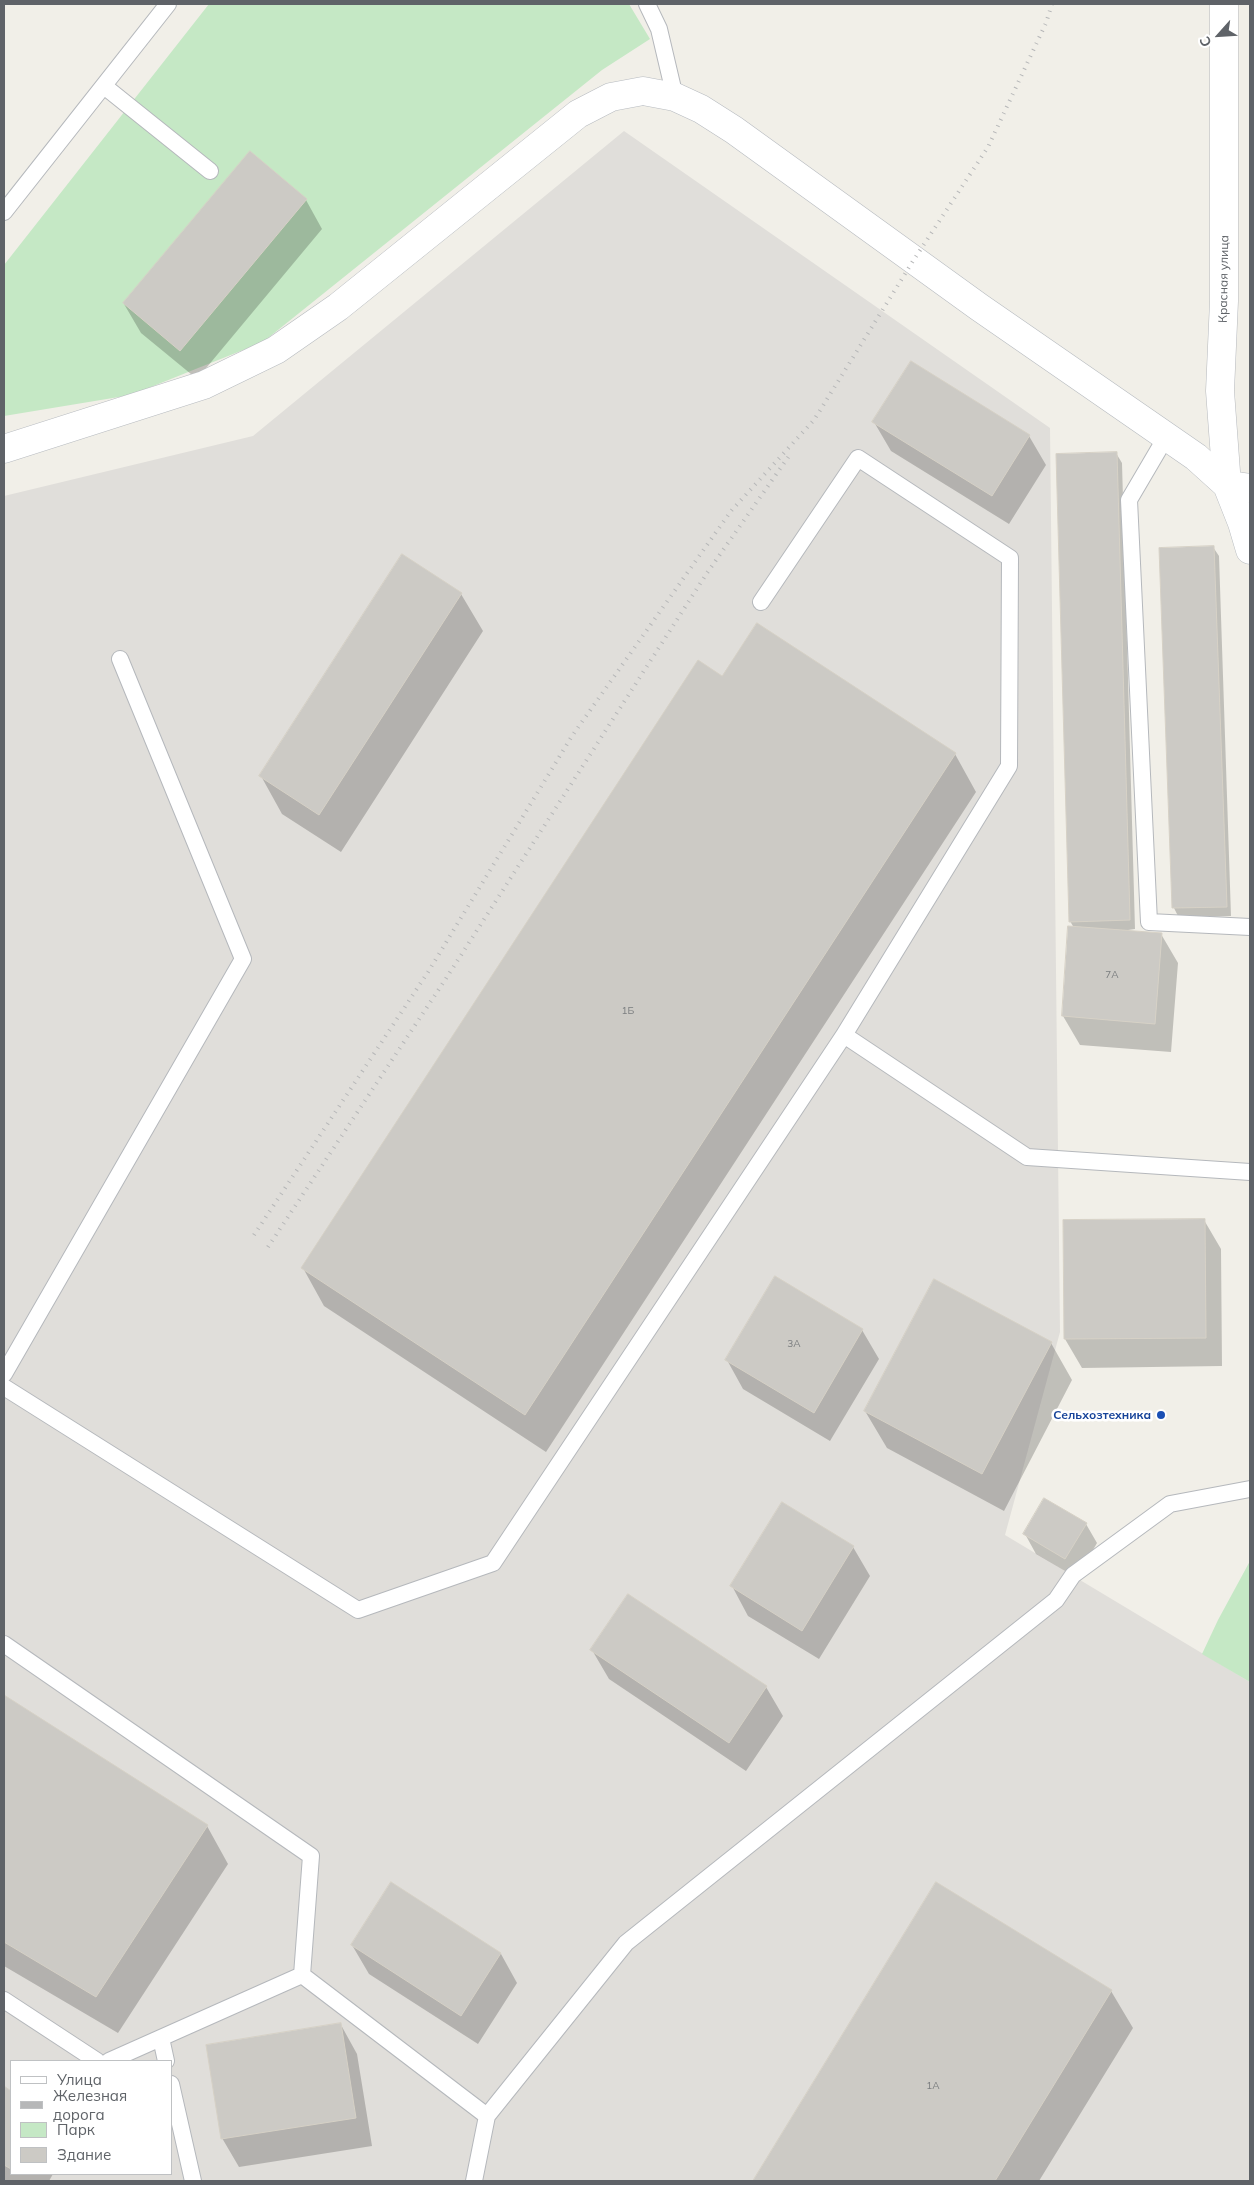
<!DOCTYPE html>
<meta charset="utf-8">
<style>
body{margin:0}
#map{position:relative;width:1254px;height:2185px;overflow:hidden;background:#f1efe8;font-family:Mulish,sans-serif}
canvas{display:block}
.frame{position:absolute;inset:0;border:5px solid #5f6368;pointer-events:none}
.legend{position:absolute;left:10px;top:2060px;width:162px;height:115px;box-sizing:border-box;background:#fff;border:1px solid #bfc1c3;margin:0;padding:6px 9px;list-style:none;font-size:15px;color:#5f6368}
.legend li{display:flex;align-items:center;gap:10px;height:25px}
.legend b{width:25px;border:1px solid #bfc1c3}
.north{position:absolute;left:1194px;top:10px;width:50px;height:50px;-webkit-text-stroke:4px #fff;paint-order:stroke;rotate:244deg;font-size:14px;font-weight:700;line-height:20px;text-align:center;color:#5f6368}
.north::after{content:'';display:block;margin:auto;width:18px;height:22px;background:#5f6368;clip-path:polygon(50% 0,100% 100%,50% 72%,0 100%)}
</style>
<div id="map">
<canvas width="1254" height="2185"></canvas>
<div class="frame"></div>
<ul class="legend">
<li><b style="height:6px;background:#fff"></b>Улица</li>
<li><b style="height:6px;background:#b6b7b8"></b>Железная дорога</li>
<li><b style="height:14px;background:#c5e8c5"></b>Парк</li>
<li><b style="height:14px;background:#cccac5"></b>Здание</li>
</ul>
<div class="north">С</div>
</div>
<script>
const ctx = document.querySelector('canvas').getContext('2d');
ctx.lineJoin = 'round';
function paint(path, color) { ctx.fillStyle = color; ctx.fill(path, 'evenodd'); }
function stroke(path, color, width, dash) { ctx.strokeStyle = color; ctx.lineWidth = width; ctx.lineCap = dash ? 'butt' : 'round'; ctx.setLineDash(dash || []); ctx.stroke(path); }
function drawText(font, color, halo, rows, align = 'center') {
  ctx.font = font + ' Mulish,sans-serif'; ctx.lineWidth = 5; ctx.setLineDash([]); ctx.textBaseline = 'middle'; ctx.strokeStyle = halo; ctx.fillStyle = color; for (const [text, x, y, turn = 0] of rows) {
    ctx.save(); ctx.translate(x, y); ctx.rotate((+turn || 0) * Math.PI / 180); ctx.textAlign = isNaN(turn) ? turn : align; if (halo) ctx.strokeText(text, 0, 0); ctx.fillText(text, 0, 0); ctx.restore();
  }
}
const industrial = new Path2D(`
 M624 131 1050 428 1060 1332 1005 1535 1250 1682V2181H4V496L253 436ZM11 2061H171V2174H11Z`);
const green = new Path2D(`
 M209 4H629L650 39 602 70 263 342 131 395 4 416V265Z
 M1250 1561V1682L1202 1654 1218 1620Z`);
const shadow = new Path2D(`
 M306 200 322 229 197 379 141 333 124 304Z
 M874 422 1029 436 1046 465 1009 524 891 451Z
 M1116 453 1122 463 1135 929 1128 930V932L1161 934 1178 963 1171 1052 1080 1045 1063 1016 1074 928 1070 921Z
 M1213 547 1219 556 1231 916 1179 918 1174 908Z
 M461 594 483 631 341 852 282 814 261 776Z
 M722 678 955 754 976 792 546 1452 324 1306 303 1268Z
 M1204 1220 1221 1249 1222 1366 1082 1368 1065 1339Z
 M775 1278 862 1330 879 1359 830 1441 743 1389 727 1360Z
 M1051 1343 1072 1380 1004 1511 887 1448 865 1411Z
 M783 1504 853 1547 870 1576 819 1659 748 1616 732 1586Z
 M1086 1524 1097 1543 1077 1578 1036 1554 1025 1534Z
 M592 1650 766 1687 783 1716 746 1771 609 1679Z
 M4 1697 207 1826 228 1864 118 2033 4 1966Z
 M937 1884 1111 1991 1133 2028 1039 2181H754Z
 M352 1945 501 1954 517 1983 478 2044 369 1974Z
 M341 2025 357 2054 372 2146 239 2167 222 2138Z
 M4 2087 11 2092V2174H53L49 2181H4Z`);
const building = new Path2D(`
 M250 151 307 199 180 351 123 303Z
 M911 361 1030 435 992 496 872 422Z
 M1117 452 1130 920 1069 922 1056 454Z
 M1214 546 1227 907 1172 908 1159 548Z
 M402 554 462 593 319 815 259 776Z
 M757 623 956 753 525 1415 301 1268 698 660 722 676Z
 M1068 926 1162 933 1155 1024 1062 1016Z
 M1205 1219 1206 1338 1064 1339 1063 1220Z
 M775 1276 863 1329 814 1413 725 1360Z
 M934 1279 1052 1342 982 1474 864 1411Z
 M1044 1498 1087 1523 1065 1559 1023 1534Z
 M782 1502 854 1546 802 1631 730 1586Z
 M628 1594 767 1686 729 1743 590 1650Z
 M4 1695 208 1825 96 1997 4 1942Z
 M391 1882 501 1953 461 2016 351 1945Z
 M936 1882 1112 1990 995 2181H753Z
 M341 2023 356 2118 221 2139 206 2045Z
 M4 2086 11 2091V2169L4 2165Z`);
const lane = new Path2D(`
 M647 4 659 29 675 97
 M104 86 210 171
 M4 212 168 4
 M1166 437 1129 500 1149 922 1250 927
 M761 602 858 458 1010 558 1009 766 844 1035
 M4 1374 243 959 120 659
 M4 1387 358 1610 493 1563 844 1035 1027 1157 1250 1172
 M4 1644 311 1856 302 1975
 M302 1975 487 2116
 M4 2000 97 2061
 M161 2038 166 2061
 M109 2061 302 1975
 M171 2084 193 2181
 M474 2181 487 2116 626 1943 1056 1600 1073 1575 1170 1504 1250 1489`);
const street = new Path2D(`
 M1224 4V301L1220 391 1227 485 1250 488`);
const secondary = new Path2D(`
 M4 449 204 385 276 350 338 307 578 114 611 97 643 91 675 97 701 109 734 130 979 307 1196 457 1227 485 1242 523 1250 550`);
const rail = new Path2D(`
 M254 1235 428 972 572 736 731 511 814 420 913 261 988 147 1046 23 1052 4
 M268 1247 445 980 707 573 789 456`);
const markers = [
 [1161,1415,5,"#1a4fb4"]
];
const numberNames = [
 ["7А",1112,975],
 ["1Б",628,1011],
 ["3А",794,1344],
 ["1А",933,2086]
];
const streetNames = [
 ["Красная улица",1224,279,-89]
];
const transitNames = [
 ["Сельхозтехника",1151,1415]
];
paint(industrial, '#e0deda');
paint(green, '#c5e8c5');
paint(shadow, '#0003');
paint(building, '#cccac5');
stroke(building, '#d6d1c6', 1);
stroke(lane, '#b5b8bc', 18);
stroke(street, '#b5b8bc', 29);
stroke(secondary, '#b6babf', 29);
stroke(lane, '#fff', 16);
stroke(street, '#fff', 28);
stroke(secondary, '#fff', 28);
stroke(rail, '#b6b7b8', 4, [1, 6]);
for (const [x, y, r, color] of markers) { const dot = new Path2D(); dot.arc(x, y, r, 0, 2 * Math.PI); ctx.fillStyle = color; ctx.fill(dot); stroke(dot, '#fff', 2); }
drawText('10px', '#7a7d7f', null, numberNames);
drawText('12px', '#5f6368', '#fff', streetNames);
drawText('bold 12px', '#164399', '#fff', transitNames, 'right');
</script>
